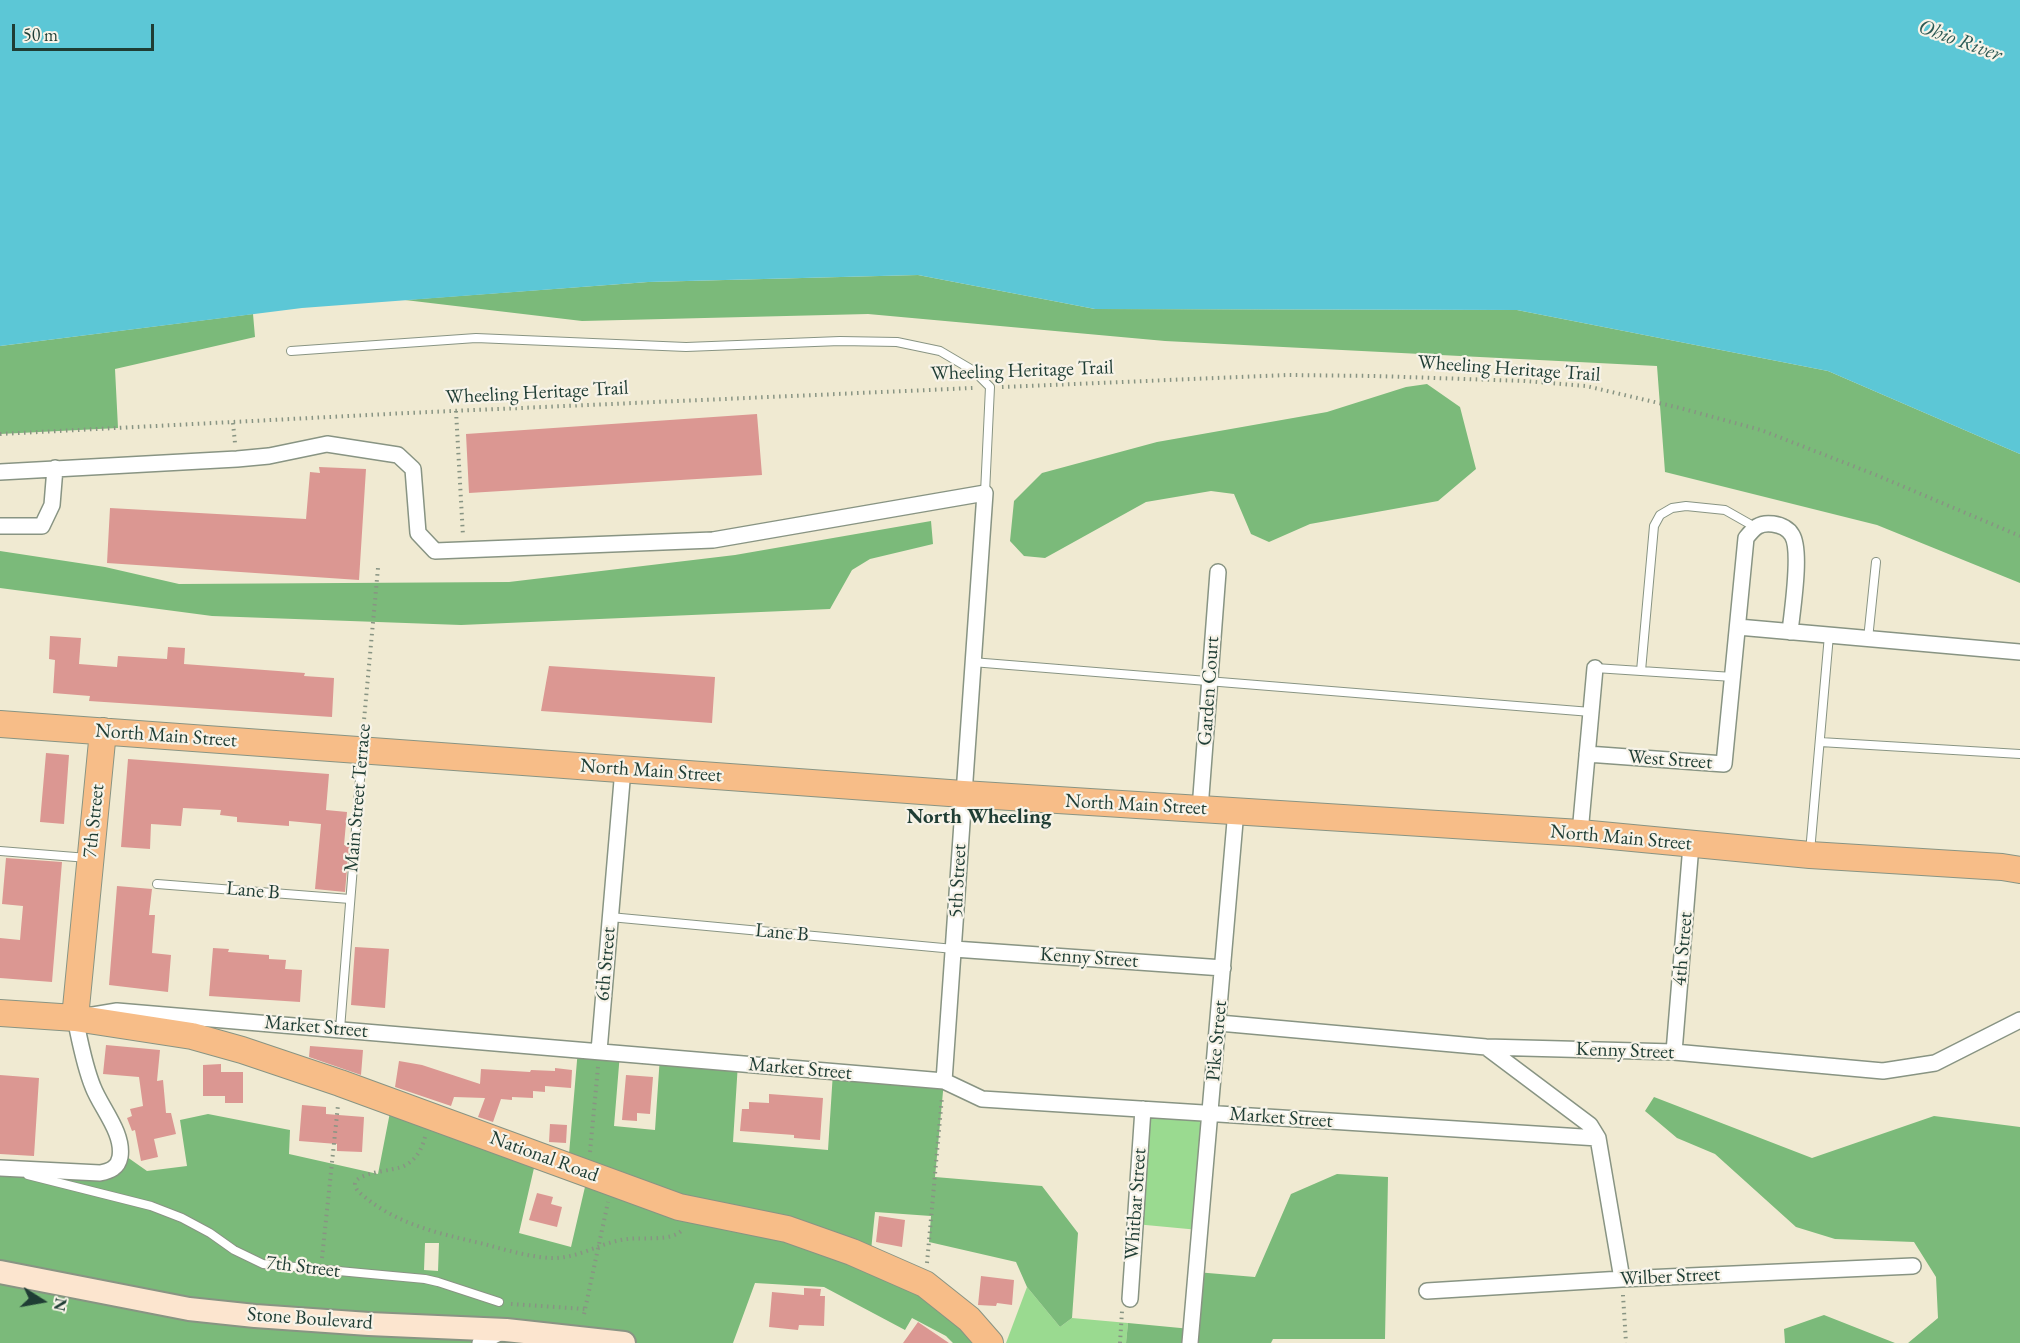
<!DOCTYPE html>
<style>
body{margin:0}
#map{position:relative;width:2020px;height:1343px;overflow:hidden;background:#f0ead2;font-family:"EB Garamond",serif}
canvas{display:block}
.north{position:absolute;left:12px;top:1271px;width:60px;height:60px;-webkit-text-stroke:4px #f7f3e8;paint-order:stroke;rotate:101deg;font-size:16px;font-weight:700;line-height:24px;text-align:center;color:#1f3d34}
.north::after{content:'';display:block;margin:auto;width:21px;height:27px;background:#1f3d34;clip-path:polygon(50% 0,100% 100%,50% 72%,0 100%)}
.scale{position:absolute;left:12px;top:24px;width:142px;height:27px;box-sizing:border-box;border:3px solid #1f3d34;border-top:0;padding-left:8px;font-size:18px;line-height:21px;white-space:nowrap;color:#1f3d34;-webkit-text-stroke:4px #f7f3e8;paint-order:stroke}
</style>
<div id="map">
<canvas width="2020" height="1343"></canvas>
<div class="north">N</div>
<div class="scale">50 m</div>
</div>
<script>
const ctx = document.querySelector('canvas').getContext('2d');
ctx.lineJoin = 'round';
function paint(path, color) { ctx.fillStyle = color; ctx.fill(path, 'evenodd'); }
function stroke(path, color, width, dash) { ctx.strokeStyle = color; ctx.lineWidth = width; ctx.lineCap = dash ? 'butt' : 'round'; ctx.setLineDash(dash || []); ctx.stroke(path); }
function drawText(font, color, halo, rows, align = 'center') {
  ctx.font = font + ' "EB Garamond",serif'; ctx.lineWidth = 4.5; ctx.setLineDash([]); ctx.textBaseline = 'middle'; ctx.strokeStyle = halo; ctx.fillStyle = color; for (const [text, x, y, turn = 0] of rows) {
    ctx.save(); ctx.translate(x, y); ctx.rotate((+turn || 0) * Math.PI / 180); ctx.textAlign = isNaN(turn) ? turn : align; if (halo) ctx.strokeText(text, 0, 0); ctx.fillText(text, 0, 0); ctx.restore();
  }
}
const green = new Path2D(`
 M1143 1109 1211 1113 1199 1230 1135 1224Z
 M1027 1287 1060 1327 1072 1318 1128 1323 1126 1343H1006Z`);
const forest = new Path2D(`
 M918 275 1095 309 1517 310 1828 371 2020 454V583L1877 525 1665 472 1657 366 1165 341 868 314 582 321 405 300 648 282Z
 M253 314 255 337 115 369 118 428 0 434V346Z
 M1427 384 1460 407 1476 469 1438 501 1310 524 1269 542 1251 534 1234 494 1211 491 1146 502 1045 558 1024 556 1010 541 1014 501 1042 473 1157 442 1327 412 1406 387Z
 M931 521 933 544 870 559 852 570 830 609 461 625 212 616 0 588V551L105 567 179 584 509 582 735 555Z
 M578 1049 620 1053 614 1126 655 1130 660 1056 738 1063 733 1142 828 1150 833 1072 944 1081 935 1177 1042 1186 1078 1233 1072 1318 1060 1327 1027 1287 1016 1262 929 1242 931 1216 875 1212 870 1260 990 1343H953L946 1336 912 1318 905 1330 824 1287 755 1283 733 1343H0V1168L100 1173 120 1152 147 1171 187 1166 180 1120 208 1114 290 1130 289 1154 378 1174 392 1102 537 1155 519 1233 571 1247 588 1174 568 1166ZM425 1243H439L438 1271 424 1270Z
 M1654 1097 1812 1158 1934 1116 2020 1127V1343H1908L1938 1318 1936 1277 1914 1242 1835 1239 1796 1227 1715 1154 1677 1138 1645 1111Z
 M1337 1174 1388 1177 1385 1339H1273L1271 1343H1126L1128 1323 1191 1329 1196 1272 1255 1277 1291 1194Z
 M1824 1315 1895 1343H1785L1784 1329Z`);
const water = new Path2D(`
 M0 0H2020V454L1828 371 1517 310 1095 309 918 275 648 282 302 308 0 346Z`);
const building = new Path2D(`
 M757 414 762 475 469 493 466 434Z
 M319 467 366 469 359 580 107 563 110 508 306 519 310 472 320 473Z
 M50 636 81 638 79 664 117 667 118 656 167 659 168 647 185 648 184 664 305 673 304 676 334 678 332 717 89 701 90 696 53 693 55 660 49 659Z
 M549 666 715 677 712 723 541 711Z
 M46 753 69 755 64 824 40 822Z
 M128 759 329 774 326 810 347 812 344 845 349 846 345 892 315 889 321 824 289 821V826L237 822V817L220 815 221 810 183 808 181 826 151 824 150 849 121 847Z
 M6 858 62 862 52 982 0 978V938L20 940 23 906 2 904Z
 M117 886 152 889 149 915H155L152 953 171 955 168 992 109 985Z
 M355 947 389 949 385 1008 351 1005Z
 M213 948 229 949 228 952 269 955V959L286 960 285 969 302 970 300 1002 209 996Z
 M106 1045 160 1050 157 1081 163 1080 166 1113H171L176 1134 154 1139 158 1157 141 1161 135 1130 132 1131 127 1118 132 1116 130 1109 143 1106 139 1077 103 1074Z
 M310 1046 363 1050 361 1075 309 1057Z
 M399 1061 422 1065 480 1084 481 1069 530 1072 531 1070 555 1071V1068L572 1070 571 1088 545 1086V1092L533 1091V1098L512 1097V1100L501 1099 493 1122 478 1117 485 1098 454 1097 451 1106 395 1087Z
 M221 1064V1072H243V1103H225V1096H203V1065Z
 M0 1075 39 1078 34 1156 0 1154Z
 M626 1075 653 1077 650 1114 637 1113V1121L622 1120Z
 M769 1094 823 1098 820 1140 794 1138V1135L740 1131 742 1109H749V1102L769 1103Z
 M302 1105 326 1107V1114L364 1117 362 1152 337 1151V1144L299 1141Z
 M550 1124 567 1125 566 1143 549 1142Z
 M537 1193 553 1197 551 1204 562 1207 557 1227 529 1220Z
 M879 1216 905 1220 902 1247 876 1242Z
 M981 1276 1014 1280 1012 1305 997 1303 996 1306 978 1305Z
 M804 1288 821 1289 820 1296H825L824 1326 799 1325 798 1330 769 1327 772 1292 804 1295Z
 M918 1322 949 1343H903Z`);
const path = new Path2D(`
 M1002 387 1287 375 1375 376 1525 381 1586 386 1680 408 1761 430 1876 475 2020 536
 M456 411 463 536
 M233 423 235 443
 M0 434 407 413 973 388
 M363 731 378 568
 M425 1137C422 1149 416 1160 404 1166 394 1171 356 1172 355 1184 355 1190 361 1194 366 1198 401 1226 442 1234 484 1244 506 1250 529 1257 551 1258 578 1259 601 1242 627 1239 644 1237 673 1242 683 1229
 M590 1152 598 1067
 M322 1258 338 1105
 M927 1263 942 1097
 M1623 1295 1626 1343
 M511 1304 585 1309
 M584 1314 608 1202
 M1120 1343 1122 1311`);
const lane = new Path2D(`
 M291 351 476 338 686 347 840 341 897 342 940 351 974 371 990 387 985 493
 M1868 639 1876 562
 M972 662 1591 712
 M1595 668 1733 677
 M1641 671 1654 526 1660 515 1672 508 1686 506 1725 510 1755 527
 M1820 742 2020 754
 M0 851 88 858
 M1810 852 1829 635
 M157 884 350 899
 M610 917 954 949
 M340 1029 362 754
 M28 1175 151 1206 182 1218 210 1233 234 1250 263 1264 425 1279 438 1282 499 1302`);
const street = new Path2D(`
 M0 472 237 459 269 456 327 444 398 455 413 469 418 533 435 551 713 540 985 493 944 1081
 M0 526H42L52 505 55 468
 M1738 627 2020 652
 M1587 754 1724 764 1746 538C1754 528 1759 522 1773 524 1780 525 1788 528 1792 535 1802 551 1792 611 1790 632
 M1200 809 1218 572
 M1580 833 1595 668
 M954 949 1223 968
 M1219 1023 1486 1047 1674 1052 1883 1071 1935 1063 2020 1020
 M1486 1047 1590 1125 1598 1138 1622 1279
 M599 1051 623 769
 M1674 1052 1691 845
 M0 1168 100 1173C110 1171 118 1168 120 1157 124 1133 101 1108 93 1087 84 1065 80 1041 75 1018L117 1011 944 1081 982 1099 1598 1138
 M1427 1291 1622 1279 1913 1266
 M1130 1299 1143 1109
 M480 1343 503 1331
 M1190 1343 1236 810`);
const secondary = new Path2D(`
 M0 1272 189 1309 255 1316 369 1324 506 1330 624 1343`);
const primary = new Path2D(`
 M0 724 963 794 1580 833 1810 855 2002 867 2020 870
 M0 1013 75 1018 192 1036 242 1050 340 1083 679 1207 787 1229 852 1252 925 1284 969 1319 990 1343
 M75 1018 103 731`);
const streetNames = [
 ["Wheeling Heritage Trail",1509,369,4],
 ["Wheeling Heritage Trail",1022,371,-2],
 ["Wheeling Heritage Trail",537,393,-3],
 ["Garden Court",1209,691,-86],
 ["North Main Street",166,736,4],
 ["West Street",1670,760,4],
 ["North Main Street",651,771,4],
 ["Main Street Terrace",358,798,-85],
 ["North Main Street",1136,805,3],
 ["7th Street",94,821,-84],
 ["North Main Street",1621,838,5],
 ["5th Street",958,881,-87],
 ["Lane B",253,891,5],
 ["Lane B",782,933,5],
 ["4th Street",1683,949,-85],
 ["Kenny Street",1089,958,4],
 ["6th Street",606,964,-85],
 ["Market Street",316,1027,5],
 ["Pike Street",1217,1041,-85],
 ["Kenny Street",1625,1051,2],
 ["Market Street",800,1069,5],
 ["Market Street",1281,1118,4],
 ["National Road",544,1157,20],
 ["Whitbar Street",1136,1204,-86],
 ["7th Street",303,1267,7],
 ["Wilber Street",1670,1277,-3],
 ["Stone Boulevard",310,1319,4]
];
const waterNames = [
 ["Ohio River",1960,41,20]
];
const neighbourhoodNames = [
 ["North Wheeling",979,817]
];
paint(green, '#9ada90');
paint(forest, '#7bba7a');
paint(water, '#5cc7d6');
paint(building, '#db9792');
stroke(lane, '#889483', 10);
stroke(street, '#889483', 18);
stroke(secondary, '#889483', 26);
stroke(primary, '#889483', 28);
stroke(path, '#889483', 4, [1.5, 4.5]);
stroke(lane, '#fff', 8);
stroke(street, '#fff', 15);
stroke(secondary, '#fce5cf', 22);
stroke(primary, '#f7bd88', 26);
drawText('20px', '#1f3d34', '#f7f3e8', streetNames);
drawText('italic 21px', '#2b5954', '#f7f3e8', waterNames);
drawText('bold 21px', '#1f3d34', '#f7f3e8', neighbourhoodNames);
</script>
